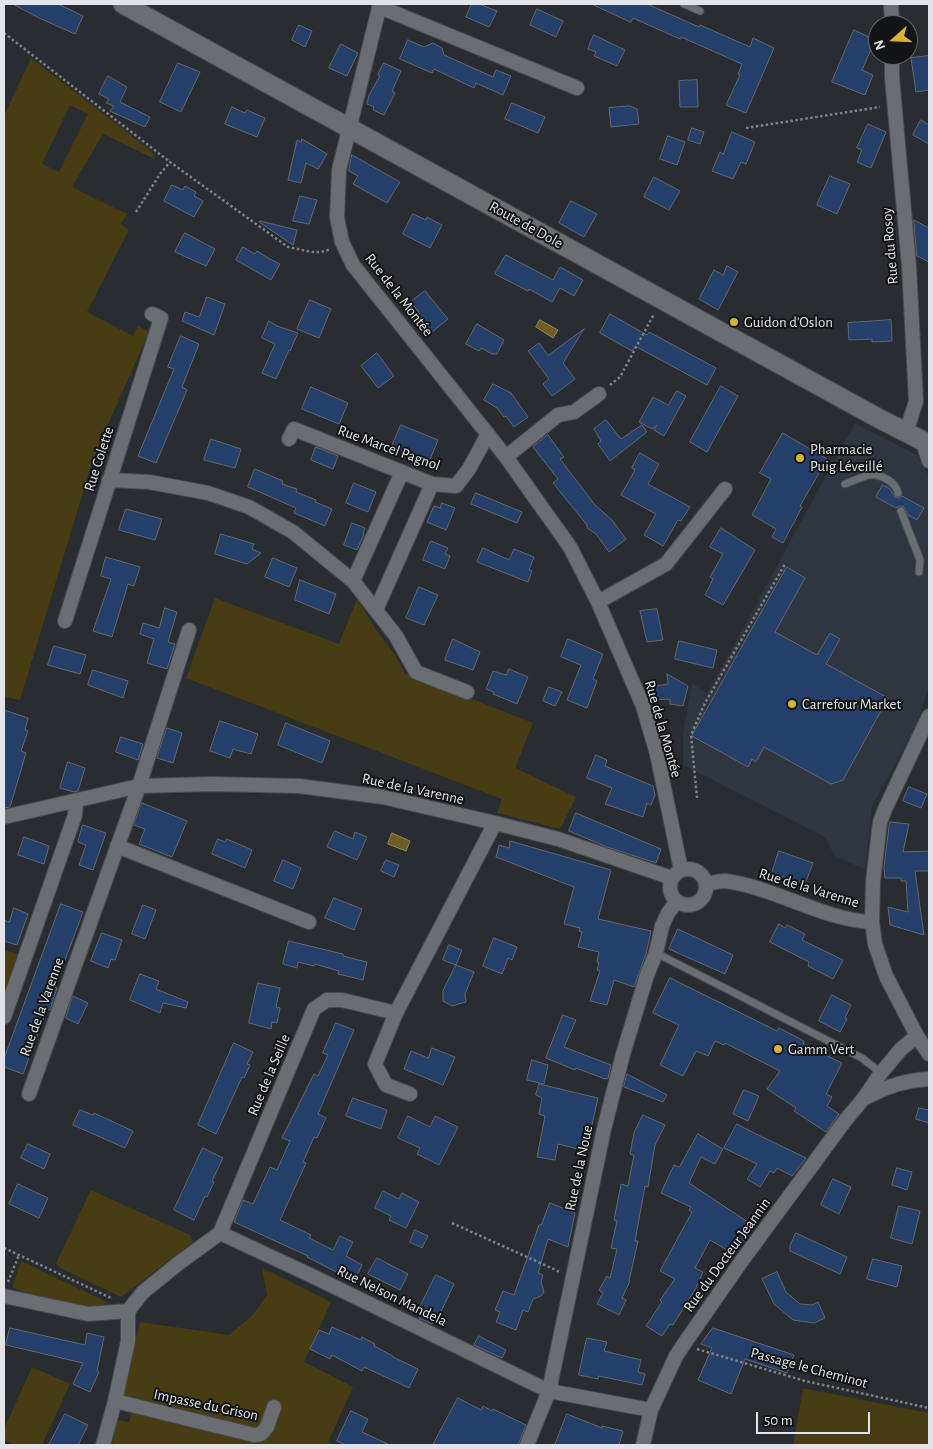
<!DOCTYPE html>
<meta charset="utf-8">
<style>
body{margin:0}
#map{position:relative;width:933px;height:1449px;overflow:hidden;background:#292c30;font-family:"Alegreya Sans",sans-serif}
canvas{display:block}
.frame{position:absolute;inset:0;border:5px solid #e2e4e7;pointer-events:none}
.north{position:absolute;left:868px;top:15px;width:50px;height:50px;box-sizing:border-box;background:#131416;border:1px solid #66676a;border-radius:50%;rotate:250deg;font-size:14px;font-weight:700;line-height:20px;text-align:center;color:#e2e4e7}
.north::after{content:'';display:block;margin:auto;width:18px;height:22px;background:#d7b434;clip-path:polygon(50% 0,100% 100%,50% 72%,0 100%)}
.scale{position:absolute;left:756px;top:1412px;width:114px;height:22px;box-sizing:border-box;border:2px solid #e2e4e7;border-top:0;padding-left:6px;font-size:15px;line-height:18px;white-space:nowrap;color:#e2e4e7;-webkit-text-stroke:4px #131416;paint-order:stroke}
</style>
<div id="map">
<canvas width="933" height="1449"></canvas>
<div class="frame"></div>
<div class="north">N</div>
<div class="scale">50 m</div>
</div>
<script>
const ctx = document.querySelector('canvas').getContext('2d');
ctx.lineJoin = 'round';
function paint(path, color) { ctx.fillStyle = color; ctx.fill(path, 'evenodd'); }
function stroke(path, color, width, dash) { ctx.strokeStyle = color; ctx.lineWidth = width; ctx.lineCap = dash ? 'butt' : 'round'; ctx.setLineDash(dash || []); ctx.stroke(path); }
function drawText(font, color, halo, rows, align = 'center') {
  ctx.font = font + ' "Alegreya Sans",sans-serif'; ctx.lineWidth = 4; ctx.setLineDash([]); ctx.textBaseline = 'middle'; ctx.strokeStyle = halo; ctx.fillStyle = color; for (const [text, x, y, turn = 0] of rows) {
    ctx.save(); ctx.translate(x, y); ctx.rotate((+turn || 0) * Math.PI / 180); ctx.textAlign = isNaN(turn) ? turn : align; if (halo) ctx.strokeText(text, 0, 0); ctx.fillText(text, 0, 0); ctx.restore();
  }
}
const built = new Path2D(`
 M855 423 917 455 929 476V687L915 728 872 806 865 870 834 855 825 837 683 765V734L692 683 707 694Z`);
const green = new Path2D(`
 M31 58 151 151 157 160 103 134 72 187 127 214 121 224 129 230 87 312 133 336 138 326 149 332 94 456 20 700 4 697V116ZM70 105 88 114 59 172 42 164Z
 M215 598 339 644 357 599 377 631 395 655 405 673 533 723 515 768 576 797 560 829 497 813 502 799 186 678Z
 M4 949 18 955 4 997Z
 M91 1190 190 1235 193 1242 121 1297 60 1268 56 1263Z
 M21 1261 109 1303C77 1315 42 1298 12 1287Z
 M262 1268 331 1302 304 1362 353 1387 328 1442 333 1445H112L117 1420 129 1422 132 1413 253 1439 270 1429 279 1403 272 1400C267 1413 267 1424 253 1429L122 1394 140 1322 229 1335 253 1315 267 1295Z
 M32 1367 70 1384 42 1445H14L4 1440V1429Z
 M803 1388 929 1413V1445H793Z`);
const water = new Path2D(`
 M540 320 558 330 553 338 536 327Z
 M392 833 410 841 406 851 388 844Z`);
const building = new Path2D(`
 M13 4H58L83 16 75 34 39 18Z
 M472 4H479L497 11 489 27 466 17Z
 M592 4H647L699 27 700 25 750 47 753 38 774 48 746 113 726 105 740 75 738 74 742 64 681 37 680 39 633 18 631 22Z
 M537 9 563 21 556 37 530 25Z
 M299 25 312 31 305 47 292 40Z
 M854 30 875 40 862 70 873 75 865 95 832 82Z
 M594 35 625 50 617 66 594 56 596 52 588 49Z
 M408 40 424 47 433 43 442 48 444 55 493 77 496 70 511 76 503 95 476 83 474 88 434 69 432 73 400 59Z
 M341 44 358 53 347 76 329 68Z
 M929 56V90L916 92 911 58Z
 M178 63 200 72 181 112 160 102Z
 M384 63 401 71 392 91 395 93 384 115 373 110 374 107 367 104 369 95 380 76 378 75Z
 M108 76 127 87 120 102 150 117 145 127 110 111 114 106 106 103 109 99 99 94Z
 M697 80 698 107H680L679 81Z
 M512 103 545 117 538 133 505 119Z
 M630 106 637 109 639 124 611 127 609 108Z
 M232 107 245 113 247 110 265 118 257 137 225 124Z
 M921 120 929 125V144L913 135Z
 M868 124 886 132 871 168 857 162 862 150 857 148Z
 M692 128 704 132 700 144 688 140Z
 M732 132 755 142 746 164 741 162 733 179 712 171 720 152 723 154Z
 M668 136 685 142 677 165 660 159Z
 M302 139 327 154 318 169 306 163 301 183 288 180 297 140 301 142Z
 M352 155 400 182 387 203 353 184 358 176 349 171Z
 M830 176 850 184 837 214 817 205Z
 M654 177 680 191 669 210 644 197Z
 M172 185 183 190 185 186 196 192 194 196 203 201 194 217 164 201Z
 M300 196 317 200 309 224 293 221Z
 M571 201 597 214 584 237 559 223Z
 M413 214 426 220 427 217 442 225 430 248 403 234Z
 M914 220 929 228V262L917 256Z
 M260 221 297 230 293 245 259 222Z
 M185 233 215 249 206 266 175 252Z
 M243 247 255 254 257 251 268 258 280 264 271 280 236 260Z
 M506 255 553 280 560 267 583 280 574 296 560 288 552 302 529 289 528 291 495 274Z
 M727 266 738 272 718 310 699 299 714 270 723 275Z
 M425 291 448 319 432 332 419 315 420 314 411 302Z
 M207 297 225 304 214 335 182 321 185 312 199 317Z
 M310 300 331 309 319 338 297 329Z
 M610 314 647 335 649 332 716 368 707 385 635 346 632 351 600 333Z
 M891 320 892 341 872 342V339L849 340 848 323Z
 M269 321 277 326 298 333 290 351 289 350 276 379 262 373 275 344 262 338Z
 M477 324 504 340 497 354H492L481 348 479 351 466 344Z
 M584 329 563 363 575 379 552 396 543 384 549 379 528 351 539 343 548 355Z
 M181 336 199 344 182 387 187 390 156 463 138 456 174 369 168 367Z
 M377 353 394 376 378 388 361 366Z
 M493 384 511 393 528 417 514 427 506 416 504 417 497 408 484 400Z
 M721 386 738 396 707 452 690 442Z
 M311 387 348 403 339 424 302 409Z
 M677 391 686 396 664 436 654 430 657 425 652 429 639 422 653 397 668 405Z
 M606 420 621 439 642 425 647 432 610 461 598 444 601 441 594 429Z
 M401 425 438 440 429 462 392 446Z
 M783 433 827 459 800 506 802 507 783 543 772 537 776 529 752 515 771 479 760 473Z
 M548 435 564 457 560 459 595 505 612 520 626 539 609 552 596 534 587 528V525L553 483 558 479 533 447Z
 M211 439 241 449 235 468 204 460Z
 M316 447 338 456 333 469 311 460Z
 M640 453 659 464 648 484 690 507 681 521 678 520 663 546 644 535 656 514 621 495 635 470 632 468Z
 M255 469 283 481 282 484 297 489 296 492 316 500 315 502 332 509 325 526 294 513 296 508 248 487Z
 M354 483 376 492 368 512 346 503Z
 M883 485 890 489 895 497 899 498 902 496 924 508 917 520 908 515 904 507 900 506 896 508 876 497Z
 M476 493 522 512 517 523 471 504Z
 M442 503 455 508 446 530 427 522 434 506 440 508Z
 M126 509 162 519 155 540 119 530Z
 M352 523 365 528 363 534H364L357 550 344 545Z
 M721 528 755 550 723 605 705 595 713 579 710 577 723 554 710 547Z
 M221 534 254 544 252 549 261 553 247 564 215 554Z
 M431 541 448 548 445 554 450 556 445 569 423 560Z
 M483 548 509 560 514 549 534 557 529 570 532 571 528 582 477 562Z
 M106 557 140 567 134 586 128 584 112 637 93 631 111 579 101 576Z
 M273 558 297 568 289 587 265 577Z
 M787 567 805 578 775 632 817 655 830 633 840 639 826 664 888 698 843 780 831 784 764 747 756 762 752 759 748 767 692 736Z
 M300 580 336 594 329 614 295 600Z
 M419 587 438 595 424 625 406 618Z
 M165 608 177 612 168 642 175 644 167 669 147 663 154 639 140 634 143 623 159 628Z
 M657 609 663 640 647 642 640 611Z
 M453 639 480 652 473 670 445 660Z
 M568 639 603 654 593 679 597 681 587 708 567 700 581 665 561 657Z
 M679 641 717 650 713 668 675 659Z
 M54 646 86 655 80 674 48 665Z
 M509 669 528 677 517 704 493 694 494 692 486 689 493 671 506 675Z
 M93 670 128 681 123 698 88 685Z
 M667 674 688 686 683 706 670 704V699L652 700 651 687 668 684Z
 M549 687 562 692 555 706 543 701Z
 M4 710 28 718 25 730 28 731 21 751 26 753 10 807 4 808Z
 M220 721 258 734 251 754 233 749 230 758 210 751Z
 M286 723 330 741 322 763 278 745Z
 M167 728 182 733 173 763 157 758Z
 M121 737 143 744 138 760 116 752Z
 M596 755 607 760 605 766 653 786 655 795 651 805 647 803 643 817 605 804 612 788 587 778Z
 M68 762 85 768 78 791 74 792 60 788Z
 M909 787 927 794 921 808 903 801Z
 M142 803 187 821 172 857 139 844 145 829 134 825Z
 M576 813 661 849 656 863 607 847 569 831Z
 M890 822 909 824 903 852 929 851V871H915L924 935 890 925 888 907 908 912 906 881H901V878H885L884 868Z
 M83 825 106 833 93 870 79 865 86 845 78 842Z
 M335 831 353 839 355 832 367 837 357 860 327 847Z
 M24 837 49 846 44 864 18 855Z
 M218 839 225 842 227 839 252 850 245 868 212 854Z
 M510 841 611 870 598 919 651 931 646 954 634 987 614 980 607 1005 590 1001 600 971 597 970 599 963 597 962 599 952 578 947 582 932 579 931 580 928 564 924 574 887 496 857 499 845 509 848Z
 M779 851 813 863 805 884 772 873Z
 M283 860 301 868 293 889 274 881Z
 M386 860 399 865 394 877 381 871Z
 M334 898 362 909 354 930 325 918Z
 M61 904 83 912 55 987 57 988 50 1010 47 1009 23 1074 4 1067V1059Z
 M143 905 156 910 145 939 132 934Z
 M14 908 28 914 17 945 4 941V920L9 922Z
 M779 924 785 928 787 925 805 934 802 940 843 960 833 979 808 966 809 962 770 942Z
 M678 929 733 955 725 974 669 949Z
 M102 933 122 940 115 960 111 959 108 968 91 961Z
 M494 938 517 947 512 960 508 958 502 974 483 966Z
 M289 941 343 954V956L367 962 363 980 338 974 339 971 315 964 314 966 298 962 297 968 283 964Z
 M449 945 462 950 456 965 443 960Z
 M456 965 474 972 465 994 466 1002 452 1006 443 1001V991Z
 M140 974 159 981 156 989 188 1002 186 1008 163 1003 160 1013 130 1000Z
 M670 978 777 1031 779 1028 804 1041 803 1044 842 1063 826 1094 832 1097 827 1106 839 1114 826 1132 794 1111 796 1108 767 1089 780 1071 725 1043 724 1045 715 1041 708 1056 696 1051 683 1076 660 1065 679 1025 653 1013Z
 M258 983 280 988 276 1007 280 1008 277 1023 272 1022 271 1029 249 1023Z
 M832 995 851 1005 845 1018 847 1019 840 1032 819 1021Z
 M73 996 88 1003 78 1024 66 1018Z
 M563 1015 576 1020 564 1047 611 1065 608 1079 606 1078 605 1079 576 1068 575 1070 546 1058Z
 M336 1023 354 1030 318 1114 326 1118 317 1138 314 1137 303 1162 306 1163 280 1220 311 1235 309 1238 333 1250 340 1236 353 1242 346 1256 362 1265 354 1281 307 1257 308 1256 234 1222 243 1200 253 1204 270 1167 277 1170 290 1141 282 1138 314 1074 318 1076 328 1055 323 1053Z
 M234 1043 253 1052 247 1064 250 1065 244 1078 242 1077 216 1134 198 1125Z
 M432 1048 455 1057 443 1085 404 1069 411 1051 428 1058Z
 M532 1060 548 1065 544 1084 527 1080Z
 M627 1074 667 1095 663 1102 624 1087Z
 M539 1084 598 1098 586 1151 558 1144 555 1160 537 1157 545 1116 539 1114 542 1098 536 1095Z
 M744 1090 759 1096 748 1121 733 1114Z
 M353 1098 387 1110 381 1129 346 1116Z
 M919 1108 929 1110V1123L916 1119Z
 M80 1110 93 1115 94 1113 133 1131 125 1148 73 1125Z
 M643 1115 665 1125 655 1145 648 1187 645 1186 635 1241H638L629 1281H630L622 1298 626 1300 619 1315 597 1304 603 1293 599 1290 607 1276 610 1278 617 1249 611 1248 617 1221 614 1220 621 1184 628 1186 634 1155 630 1154 634 1133Z
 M408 1116 430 1127 435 1116 458 1127 439 1165 417 1154 420 1148 398 1138Z
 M737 1124 748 1130 806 1158 792 1176 777 1168 774 1173 770 1171 760 1187 747 1179 757 1164 724 1148Z
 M698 1134 723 1149 715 1164 701 1157 689 1183 754 1226 734 1254 710 1240 695 1268 703 1272 696 1288 673 1325 670 1324 662 1336 646 1326 662 1302 660 1300 675 1279 660 1271 692 1212 689 1210 691 1207 661 1193 674 1165 679 1167Z
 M28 1144 50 1154 44 1169 21 1158Z
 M203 1148 223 1158 212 1181 214 1182 207 1197 205 1196 194 1220 174 1210Z
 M897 1168 912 1172 907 1190 892 1185Z
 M833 1179 851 1187 839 1214 821 1205Z
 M18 1184 48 1198 39 1218 9 1204Z
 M383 1191 399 1199 402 1193 419 1202 406 1228 389 1220 391 1216 375 1208Z
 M550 1203 575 1213 568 1247 548 1239 538 1273 543 1275 541 1282 544 1292 541 1296 533 1299 528 1312 523 1310 516 1330 496 1322 500 1312 495 1310 503 1291 514 1295 539 1225H541Z
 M899 1206 920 1211 912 1244 891 1238Z
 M415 1230 428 1236 422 1248 410 1242Z
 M796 1233 847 1257 840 1274 790 1251V1246Z
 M377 1258 408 1274 400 1290 368 1274Z
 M873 1259 902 1266 897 1287 867 1279Z
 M777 1272 786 1292 800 1304 812 1305 818 1302 825 1318 814 1323 793 1320 774 1304 762 1279Z
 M436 1275 454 1284 437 1320 434 1319 432 1324 419 1318 421 1313 418 1311Z
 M332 1327 361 1340 362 1337 375 1344 374 1346 393 1356V1357L418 1369 409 1388 364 1367 362 1371 332 1355 330 1359 310 1349 319 1330 329 1334Z
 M10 1328 85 1345 87 1333 104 1337 97 1371 99 1372 90 1392 73 1384 83 1363 6 1345Z
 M713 1328 794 1355 787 1373 745 1359 731 1394 698 1380 712 1348 701 1344Z
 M479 1336 506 1350 502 1358 474 1345Z
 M587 1338 607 1342 604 1351 641 1360 638 1372 645 1374 642 1385 599 1376 598 1379 579 1375Z
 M458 1398 481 1410 483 1406 492 1411 493 1409 526 1425 518 1445H433Z
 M351 1411 368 1419 362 1432 390 1445H346L337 1441Z
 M65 1414 88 1425 78 1445H49Z
 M567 1414 602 1428V1426L623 1431 619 1445H555Z`);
const path = new Path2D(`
 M4 33 170 162
 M746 128 880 107
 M136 212 160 174 170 162 288 247C301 249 318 256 330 249
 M610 385 620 377 654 314
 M697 798 691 735 705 703 785 564
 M452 1223 560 1272
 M4 1248 111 1298
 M8 1282 19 1255
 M697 1349 805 1381 929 1408`);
const lane = new Path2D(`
 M684 4 700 11
 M845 484C853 481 861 477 869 475 880 473 896 482 898 493
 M901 511 920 560 919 572
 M656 953 862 1058 881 1073`);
const street = new Path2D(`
 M380 4 339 170 337 217 342 242 353 265 506 457 570 547 598 602 643 706 657 754 681 870
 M891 4 892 25
 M380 7 577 88
 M892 55V77L909 266 916 401 906 433
 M289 439 294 429 432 484 456 486 469 469 488 434
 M922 440 929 461
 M506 457 558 415 574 412 599 394
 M109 480 149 482 208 493 249 507 293 532 353 581 396 636 416 672 467 692
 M353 581 402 472
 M598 602 666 564 725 489
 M376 610 432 484
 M65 621 161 318 152 314
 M929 716 885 809 880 822 873 881 872 922 875 944 886 976 917 1036 929 1054
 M4 817 139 786 212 784 299 786 383 797 495 823 558 839 672 878
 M117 846 309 922
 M670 887a18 18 0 1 1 36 0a18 18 0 1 1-36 0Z
 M706 884C712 883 719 881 725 881 774 887 823 920 872 922
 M4 1017 75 815 76 801
 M29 1094 139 786 189 630
 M410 1094 386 1085 375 1064 396 1013 495 823
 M867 1097C887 1086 906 1080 929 1079
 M220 1233 308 1274 549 1391 651 1410
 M4 1296 88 1314 128 1311
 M128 1311 143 1292 179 1263 220 1233 314 1009 327 1000H342L396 1013
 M115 1401 254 1435 261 1434 267 1427 274 1407
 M103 1445 115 1401 128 1341V1311
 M527 1445 549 1391 604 1129 623 1054 647 975 656 953 662 926 668 913 677 901
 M643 1445 651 1410 676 1356 686 1341 741 1262 844 1122 864 1098 881 1073 901 1049 917 1036`);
const secondary = new Path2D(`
 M123 4 878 418 929 444`);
const markers = [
 [734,322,5,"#d7b434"],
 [800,458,5,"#d7b434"],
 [792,704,5,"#d7b434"],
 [778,1049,5,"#d7b434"]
];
const streetNames = [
 ["Route de Dole",526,225,29],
 ["Rue du Rosoy",890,246,-95],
 ["Rue de la Montée",399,295,52],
 ["Rue Marcel Pagnol",389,448,20],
 ["Rue Colette",99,459,-72],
 ["Rue de la Montée",663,729,74],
 ["Rue de la Varenne",413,789,12],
 ["Rue de la Varenne",809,888,17],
 ["Rue de la Varenne",42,1007,-70],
 ["Rue de la Seille",269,1075,-67],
 ["Rue de la Noue",579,1168,-78],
 ["Rue du Docteur Jeannin",727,1255,-54],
 ["Rue Nelson Mandela",392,1296,26],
 ["Passage le Cheminot",809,1368,15],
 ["Impasse du Grison",206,1405,12]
];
const poiNames = [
 ["Guidon d'Oslon",744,322],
 ["Pharmacie",810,449],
 ["Puig Léveillé",810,466],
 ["Carrefour Market",802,704],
 ["Gamm Vert",788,1049]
];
paint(built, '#30363f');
paint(green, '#483c12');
paint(water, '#6f5e23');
stroke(water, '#92865e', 1);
paint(building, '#243f69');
stroke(building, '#65686d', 1);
stroke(lane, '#474a4e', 9);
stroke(street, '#474a4e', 16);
stroke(secondary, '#474a4e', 21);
stroke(path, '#818387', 2.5, [2.5, 2.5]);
stroke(lane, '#6a6d72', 7);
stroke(street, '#6a6d72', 14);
stroke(secondary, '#6a6d72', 19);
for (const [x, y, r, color] of markers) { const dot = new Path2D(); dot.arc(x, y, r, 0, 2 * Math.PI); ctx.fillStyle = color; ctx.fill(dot); stroke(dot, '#131416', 2); }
drawText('15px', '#e2e4e7', '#131416', streetNames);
drawText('15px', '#e2e4e7', '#131416', poiNames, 'left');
</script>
